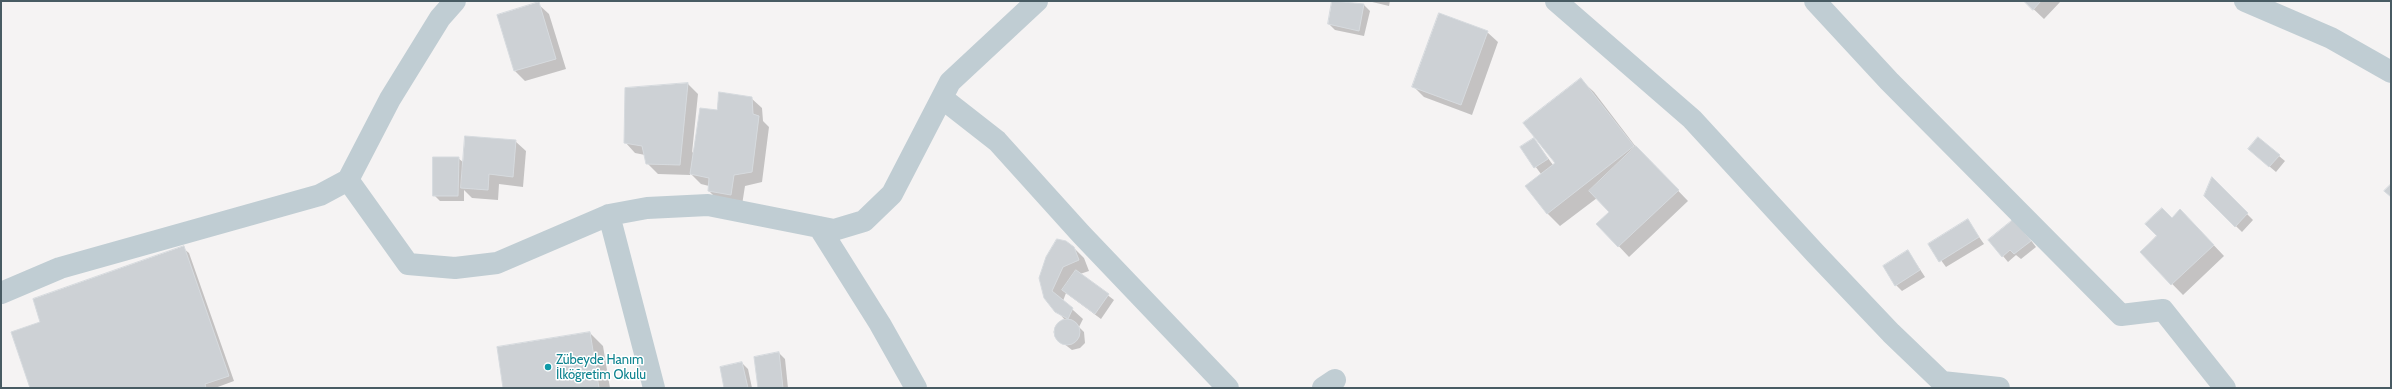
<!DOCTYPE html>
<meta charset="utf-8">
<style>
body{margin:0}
#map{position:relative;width:2392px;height:389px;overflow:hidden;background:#f5f3f3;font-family:Cabin,sans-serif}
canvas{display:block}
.frame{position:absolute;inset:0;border:2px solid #485b63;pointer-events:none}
</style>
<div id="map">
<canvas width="2392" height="389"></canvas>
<div class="frame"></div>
</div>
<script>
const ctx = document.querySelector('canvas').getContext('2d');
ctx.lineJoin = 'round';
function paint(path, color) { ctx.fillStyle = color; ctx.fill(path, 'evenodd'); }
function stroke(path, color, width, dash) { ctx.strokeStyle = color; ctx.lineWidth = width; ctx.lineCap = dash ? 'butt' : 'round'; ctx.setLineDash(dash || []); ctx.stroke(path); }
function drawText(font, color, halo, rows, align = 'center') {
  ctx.font = font + ' Cabin,sans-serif'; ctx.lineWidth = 3; ctx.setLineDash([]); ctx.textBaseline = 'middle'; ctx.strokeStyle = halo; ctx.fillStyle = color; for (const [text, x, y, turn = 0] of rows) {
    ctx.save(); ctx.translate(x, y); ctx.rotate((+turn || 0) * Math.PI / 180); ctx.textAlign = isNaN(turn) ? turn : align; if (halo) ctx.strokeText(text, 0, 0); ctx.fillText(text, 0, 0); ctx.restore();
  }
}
const shadow = new Path2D(`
 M1333 1 1364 5 1370 11 1364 36 1335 30 1329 24Z
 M1368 1H1390L1389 6Z
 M2025 1H2061L2044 19Z
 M538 4 549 14 566 69 525 81 515 71Z
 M1487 32 1498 42 1472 115 1424 97 1413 86Z
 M1580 79 1594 92 1636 147 1688 201 1629 257 1598 224 1611 212 1597 198 1560 226 1547 213 1541 174 1521 147 1534 139 1553 165 1556 163Z
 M688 84 698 94 692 153 718 111 751 98 762 108 763 121 769 127 762 182 745 186 742 205 719 201 709 191V186L701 184 690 173V175L658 174 647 163 645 155 635 153 625 142 626 89Z
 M515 141 526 151 523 187 499 184 498 200 472 198 464 190V201H440L434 195 458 158 464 163Z
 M2249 149 2279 156 2285 161 2276 172Z
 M2212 179 2253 220 2242 232 2205 196Z
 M2172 219 2191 221 2224 256 2183 295 2141 252Z
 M1968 221 1984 244 1946 267 1929 244Z
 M2020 226 2036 247 2021 259 2016 255 2008 262 2003 256Z
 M183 248 189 253 234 381 215 388H32L41 322Z
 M1074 248 1084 258 1089 271 1080 274 1114 300 1101 319 1066 293 1063 301 1083 319 1079 327 1084 332 1085 343 1080 348 1072 350 1059 340 1056 332 1058 324 1066 321 1045 298Z
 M1908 251 1925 277 1902 291 1896 285Z
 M590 333 603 346 610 388H504Z
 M779 353 785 359 788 388H759Z
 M742 363 748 369 752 388H725Z`);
const building = new Path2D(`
 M1332 1 1364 4 1359 31 1328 24Z
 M2024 1H2041L2033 10Z
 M539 2 556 59 514 71 497 15Z
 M1439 13 1488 31 1461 105 1412 87Z
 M1581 78 1634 146 1547 214 1525 186 1555 163 1523 123Z
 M688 83 680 165 646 164 642 146 624 143 625 88Z
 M719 92 752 97 753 114 759 116 752 172 734 175 731 195 708 191 709 178 690 174 700 108 717 110Z
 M465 136 516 140 513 177 489 174 488 190 461 188Z
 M2258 137 2280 155 2269 167 2248 149Z
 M1534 138 1548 159 1534 168 1520 147Z
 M1636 146 1679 190 1618 247 1596 224 1609 212 1589 191Z
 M433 157H459L458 196H433Z
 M2212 177 2248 213 2235 227 2204 196Z
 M2391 184V197L2384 191Z
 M2162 208 2172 218 2180 209 2214 245 2171 285 2140 252 2157 236 2145 224Z
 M1968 219 1979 237 1939 262 1928 244Z
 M2014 219 2031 241 2014 254 2010 250 2002 257 1988 240Z
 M1057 239 1066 241 1074 247 1079 260 1063 267 1052 291 1073 308 1068 319 1055 312 1044 298 1039 278 1046 257Z
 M184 246 229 376 205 384 206 388H30L11 332 40 322 33 299Z
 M1908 250 1920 270 1895 286 1883 266Z
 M1076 270 1109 294 1095 314 1062 290Z
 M1054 332a13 13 0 1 1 26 0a13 13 0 1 1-26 0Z
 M590 332 599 388H503L497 347Z
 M779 352 783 388H758L754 357Z
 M742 362 748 388H724L720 367Z`);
const minor = new Path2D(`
 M1556 1 1692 119 1815 253 1891 333 1942 382 1999 388
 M1815 1 1889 81 2121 315 2163 310 2225 388
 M2245 1 2331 38 2391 72
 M942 98 997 141 1081 234 1228 388
 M348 180 408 264 455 268 497 263 609 215 647 208 708 205 834 230 864 221 892 194 950 82 1037 1
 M609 215 654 388
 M819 227 880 324 916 388
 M1 293 60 268 320 195 348 180 390 99 440 18 455 1
 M1323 388 1335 380`);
const markers = [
 [548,367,4,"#0f9aa8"]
];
const cultureNames = [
 ["Zübeyde Hanım",556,360],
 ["İlköğretim Okulu",556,375]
];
paint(shadow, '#0003');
paint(building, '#cdd1d5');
stroke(building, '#d6dade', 1);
stroke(minor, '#c0cdd3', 22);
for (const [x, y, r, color] of markers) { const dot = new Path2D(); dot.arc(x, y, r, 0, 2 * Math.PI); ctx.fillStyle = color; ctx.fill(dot); stroke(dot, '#fff', 1.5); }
drawText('13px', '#0d838f', '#fff', cultureNames, 'left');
</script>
